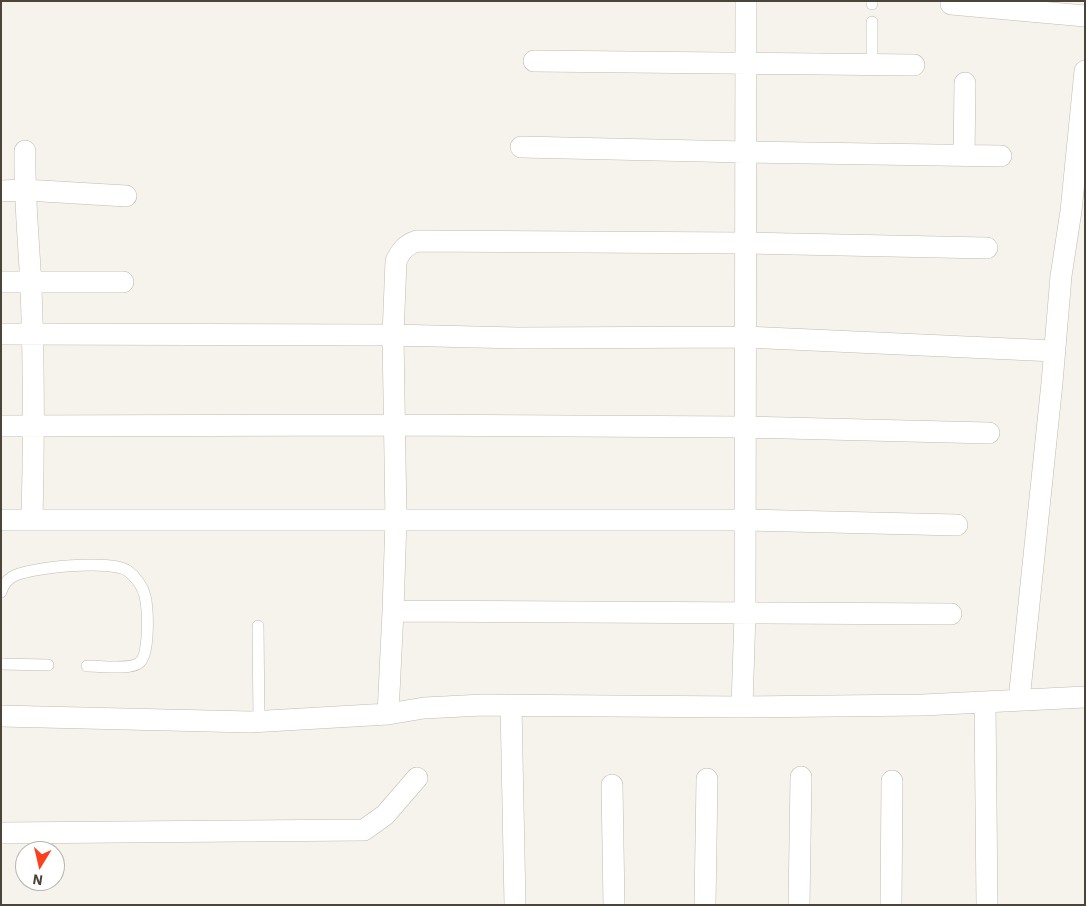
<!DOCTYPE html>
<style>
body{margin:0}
#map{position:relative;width:1086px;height:906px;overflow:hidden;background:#f6f3ec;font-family:"IBM Plex Sans",sans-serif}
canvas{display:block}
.frame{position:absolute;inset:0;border:2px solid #4b4439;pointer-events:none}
.north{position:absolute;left:15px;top:841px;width:50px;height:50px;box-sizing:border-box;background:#fff;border:1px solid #b7b4b0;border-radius:50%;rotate:189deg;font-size:14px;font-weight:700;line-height:20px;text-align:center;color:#4b4439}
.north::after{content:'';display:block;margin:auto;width:18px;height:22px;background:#fc3f1d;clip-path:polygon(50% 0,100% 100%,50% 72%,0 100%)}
</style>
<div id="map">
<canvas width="1086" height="906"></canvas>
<div class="frame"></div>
<div class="north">N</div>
</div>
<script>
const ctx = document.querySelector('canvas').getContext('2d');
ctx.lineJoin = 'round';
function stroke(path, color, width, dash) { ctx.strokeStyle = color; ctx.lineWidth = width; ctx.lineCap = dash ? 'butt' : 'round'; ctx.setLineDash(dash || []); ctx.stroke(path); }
const service = new Path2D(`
 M872 4V1
 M872 22V64
 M1 592C3 585 6 581 12 577 29 567 112 559 128 571 136 577 143 587 145 596 148 609 150 655 139 663 130 670 100 666 87 666
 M258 626 259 721
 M1 664 48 665`);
const minor = new Path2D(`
 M951 4 1085 16
 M534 61 914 65
 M521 147 745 152 1001 156
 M25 151C24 197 29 242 31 288 34 366 34 443 32 520
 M964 156 965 83
 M1 191 25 190 126 196
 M1 282H123
 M1 334 393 335 517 338 745 337 1055 351
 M1 426 394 425 745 427 989 433
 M1 520H746L957 525
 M393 611 951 614
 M1019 700 1052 383 1061 276 1071 211 1085 71
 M985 703 987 905
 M511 705 515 905
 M742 707 745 613 746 1
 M388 714 393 611 396 520 393 335 396 261C401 251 405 245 417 241L745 243 987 248
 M1 716 250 722 388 714 424 708 483 705 742 707 923 705 1085 697
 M612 785 614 905
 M1 833 364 830 385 815 417 778
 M705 905 707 779
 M799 905 801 777
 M891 905 892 781`);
stroke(service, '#c2bbae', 12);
stroke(minor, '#c2bbae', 22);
stroke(service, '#fff', 11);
stroke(minor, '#fff', 21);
</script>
